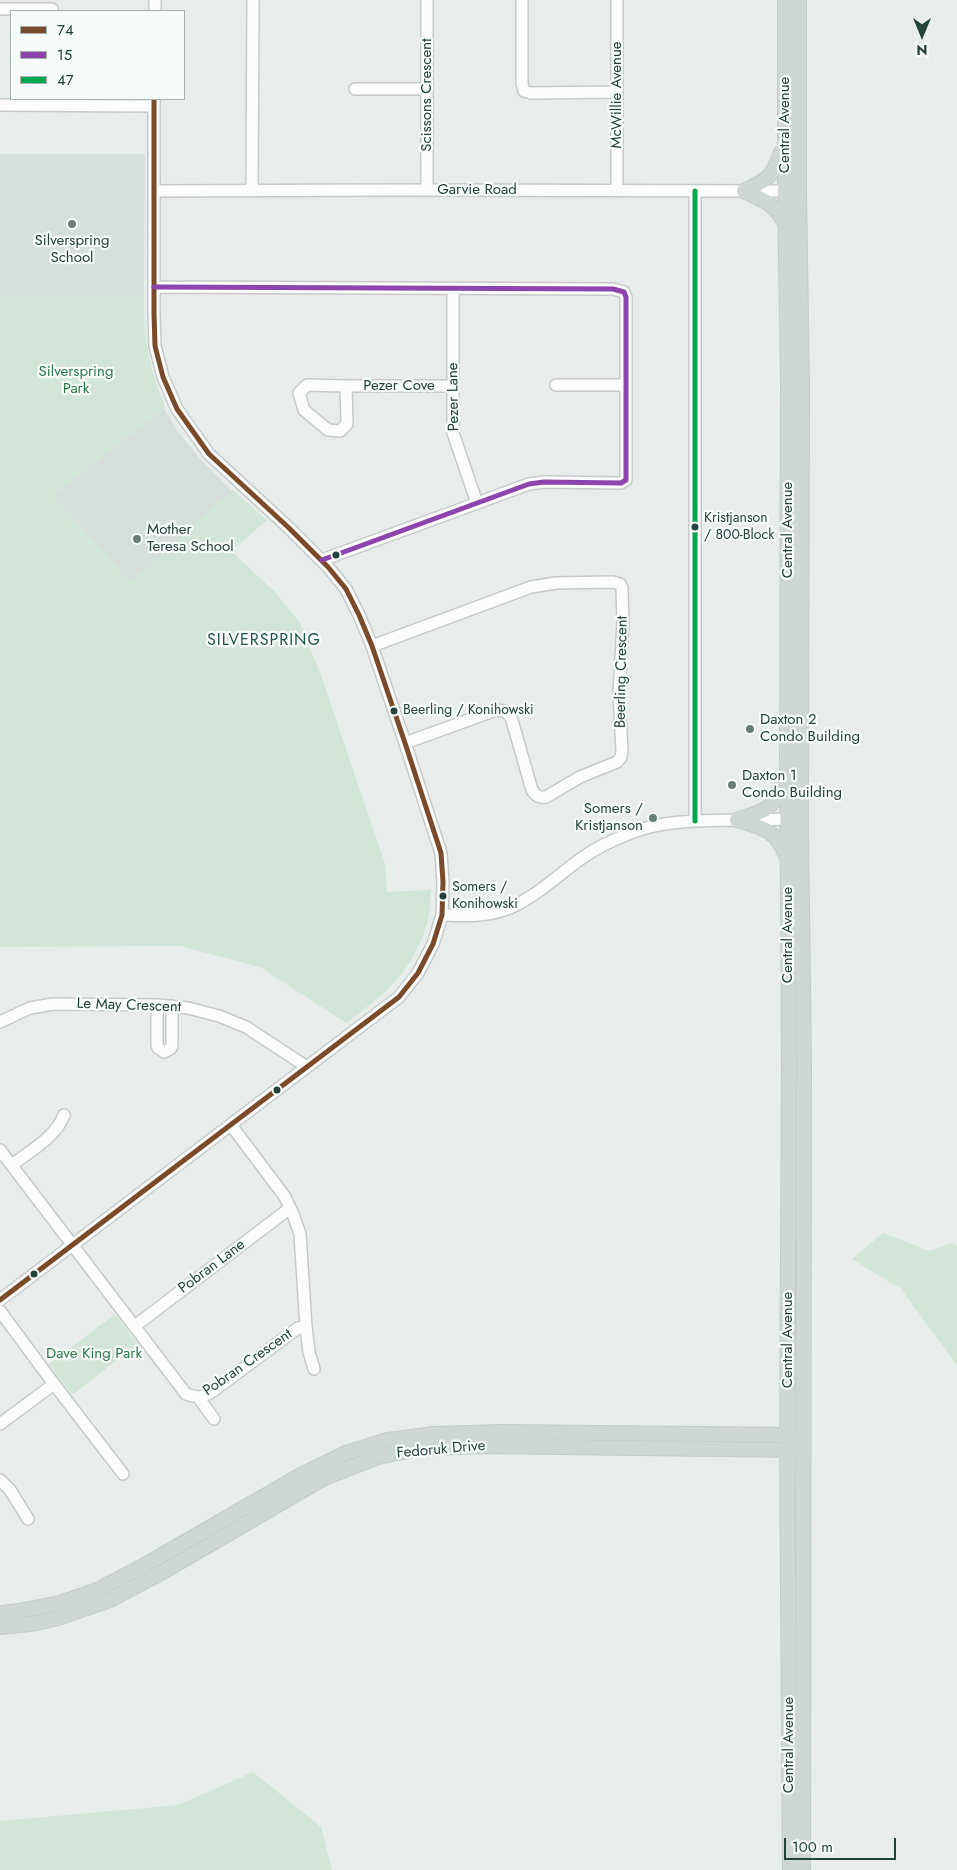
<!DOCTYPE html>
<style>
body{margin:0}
#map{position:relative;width:957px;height:1870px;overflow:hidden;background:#e8edeb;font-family:Jost,sans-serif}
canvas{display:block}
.legend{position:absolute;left:10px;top:10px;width:175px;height:90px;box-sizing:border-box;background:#f7fbf9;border:1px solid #a3b1ad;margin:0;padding:6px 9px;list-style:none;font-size:15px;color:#24423a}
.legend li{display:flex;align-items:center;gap:10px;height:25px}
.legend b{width:25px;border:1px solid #a3b1ad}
.north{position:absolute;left:897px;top:10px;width:50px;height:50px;-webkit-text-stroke:4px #f7fbf9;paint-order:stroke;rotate:180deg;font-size:14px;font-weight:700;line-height:20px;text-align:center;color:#24423a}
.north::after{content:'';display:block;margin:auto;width:18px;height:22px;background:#24423a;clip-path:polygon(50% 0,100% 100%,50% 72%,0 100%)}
.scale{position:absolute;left:784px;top:1838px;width:112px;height:22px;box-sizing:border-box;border:2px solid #24423a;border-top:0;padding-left:6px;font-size:15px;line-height:18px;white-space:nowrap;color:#24423a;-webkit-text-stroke:4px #f7fbf9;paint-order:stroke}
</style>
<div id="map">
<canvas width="957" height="1870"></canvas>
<ul class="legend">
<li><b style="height:6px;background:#7a4b2a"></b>74</li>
<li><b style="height:6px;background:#8e44ad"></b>15</li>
<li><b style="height:6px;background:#00a651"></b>47</li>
</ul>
<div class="north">N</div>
<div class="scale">100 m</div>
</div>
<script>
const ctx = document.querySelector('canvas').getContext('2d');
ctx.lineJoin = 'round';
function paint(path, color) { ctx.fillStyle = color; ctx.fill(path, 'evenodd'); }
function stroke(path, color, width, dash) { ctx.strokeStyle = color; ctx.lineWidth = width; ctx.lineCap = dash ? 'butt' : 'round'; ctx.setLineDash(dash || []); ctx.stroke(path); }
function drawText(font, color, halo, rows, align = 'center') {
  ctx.font = font + ' Jost,sans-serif'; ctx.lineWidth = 4.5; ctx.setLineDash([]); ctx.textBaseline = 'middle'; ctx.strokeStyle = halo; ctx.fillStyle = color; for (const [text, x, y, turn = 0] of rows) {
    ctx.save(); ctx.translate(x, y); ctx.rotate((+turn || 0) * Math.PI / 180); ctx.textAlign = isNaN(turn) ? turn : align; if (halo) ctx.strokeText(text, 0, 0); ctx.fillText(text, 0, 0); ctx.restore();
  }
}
const built = new Path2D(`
 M0 154H145L144 295H0Z
 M164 408 178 432 202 461 236 495 130 583 52 495Z`);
const green = new Path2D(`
 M0 295H144C143 335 149 367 164 404V408L52 495 130 583 233 490 267 520 231 551 275 592 300 623 321 675 385 864 387 892 431 890C430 901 430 913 427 924 411 974 386 993 346 1023L260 967 180 946 0 947Z
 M883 1233 929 1251 952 1243 957 1246V1365L901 1289 852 1259Z
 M115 1314 138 1344 72 1395 49 1364Z
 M253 1772 321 1827 332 1870H0V1821L178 1805Z`);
const minor = new Path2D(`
 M522 0V83L524 91 531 93 616 92
 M0 9H52
 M155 11V0
 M355 89H427
 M0 105 154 106
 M252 190 253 0
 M427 190V0
 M617 190V0
 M154 191 396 190 793 191
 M154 287 613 289 624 292 626 297V480L621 483 544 482 529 484 322 560
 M453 289V433L477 503
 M307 385 346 386 347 424 340 431 328 430 304 410 299 393Z
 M556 385H626
 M346 386H453
 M372 646 531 587 556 583 613 582 620 584 622 588 623 622 619 694 622 751 621 757 617 762 580 777 546 797C539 798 536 796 532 790L511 717 505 711 496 710 405 743
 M695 821V191
 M442 915C464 916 488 917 510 908 537 896 558 875 582 858 597 847 615 839 633 832 666 820 700 821 735 820 755 820 775 819 796 819
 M157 1005V1045L158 1048 164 1052 170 1049 172 1046V1006
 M0 1022 30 1008 53 1004 157 1005 188 1008 219 1016 246 1027 307 1067
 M0 1150 186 1394C197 1398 203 1398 213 1391L298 1328 306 1327 300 1234 293 1214 285 1197 231 1125
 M12 1165C30 1151 56 1137 64 1115
 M0 1300 399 997 418 973 433 944 442 915 443 882 441 853 405 743 372 646 359 615 346 589 328 567 289 528 209 454 177 409 163 377 155 346 154 313V99
 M0 1311 54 1384 0 1424
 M135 1326 290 1208
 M306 1327 309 1352 314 1369
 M54 1384 123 1474
 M198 1397 214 1419
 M0 1480 10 1490 28 1519`);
const major = new Path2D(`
 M785 0V191L788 383 787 755 789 1064 787 1450 790 1870
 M799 0V191L802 384 801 830 804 1064 803 1870
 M744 191C767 180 773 177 781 152
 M744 191C766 202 771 201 785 223
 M737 820C767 810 775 810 782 778
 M737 820C761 827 777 830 786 856
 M0 1613 19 1611 60 1603 97 1590 143 1566 301 1475 346 1453 388 1440 434 1434 501 1432 796 1435
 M0 1627 31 1624 58 1618 110 1600 161 1573 324 1478 378 1457 418 1449 479 1446 796 1450`);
const bus1 = new Path2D(`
 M0 1300 399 997 418 973 433 944 442 915 443 882 441 853 405 743 372 646 359 615 346 589 328 567 289 528 209 454 177 409 163 377 155 346 154 313V99`);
const bus2 = new Path2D(`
 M154 287 613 289 624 292 626 297V480L621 483 544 482 529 484 322 560`);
const bus3 = new Path2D(`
 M695 821V191`);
const markers = [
 [72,224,5,"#697e78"],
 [695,527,4.5,"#24423a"],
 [137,539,5,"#697e78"],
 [336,555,4.5,"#24423a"],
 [394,711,4.5,"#24423a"],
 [750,729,5,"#697e78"],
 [732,785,5,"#697e78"],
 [653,818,5,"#697e78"],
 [443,896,4.5,"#24423a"],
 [277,1090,4.5,"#24423a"],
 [34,1274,4.5,"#24423a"]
];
const busNames = [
 ["Kristjanson",704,519],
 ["/ 800-Block",704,536],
 ["Beerling / Konihowski",403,711],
 ["Somers /",452,888],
 ["Konihowski",452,905]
];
const streetNames = [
 ["Scissons Crescent",427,95,-90],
 ["McWillie Avenue",617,95,-90],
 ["Central Avenue",785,125,-90],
 ["Garvie Road",477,190],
 ["Pezer Cove",399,386],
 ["Pezer Lane",454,397,-91],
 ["Central Avenue",788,530,-90],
 ["Beerling Crescent",622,672,-89],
 ["Central Avenue",788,935,-90],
 ["Le May Crescent",129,1006,2],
 ["Pobran Lane",212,1267,-37],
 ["Central Avenue",788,1340,-90],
 ["Pobran Crescent",248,1363,-35],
 ["Fedoruk Drive",441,1450,-5],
 ["Central Avenue",789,1745,-90]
];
const poiNames = [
 ["Silverspring",72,241,"center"],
 ["School",72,258,"center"],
 ["Mother",147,530],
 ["Teresa School",147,547],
 ["Daxton 2",760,720],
 ["Condo Building",760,737],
 ["Daxton 1",742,776],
 ["Condo Building",742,793],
 ["Somers /",643,809,"right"],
 ["Kristjanson",643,826,"right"]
];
const parkNames = [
 ["Silverspring",76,372],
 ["Park",76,389],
 ["Dave King Park",94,1354]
];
const neighbourhoodNames = [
 ["SILVERSPRING",264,641]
];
paint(built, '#d6dedb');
paint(green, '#d1e6d8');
stroke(minor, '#c5cac8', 14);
stroke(major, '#c3ccc9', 16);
stroke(minor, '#fcfcfc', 11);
stroke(major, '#cfd7d5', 14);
stroke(bus1, '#7a4b2a', 5);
stroke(bus2, '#8e44ad', 5);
stroke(bus3, '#00a651', 5);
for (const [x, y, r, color] of markers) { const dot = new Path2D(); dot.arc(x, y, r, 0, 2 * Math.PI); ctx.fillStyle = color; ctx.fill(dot); stroke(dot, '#f7fbf9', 2); }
drawText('14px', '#24423a', '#f7fbf9', busNames, 'left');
drawText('15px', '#24423a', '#f7fbf9', streetNames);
drawText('15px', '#24423a', '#f7fbf9', poiNames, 'left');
drawText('15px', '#2d7a4b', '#f7fbf9', parkNames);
ctx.letterSpacing = '1px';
drawText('16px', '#1f5548', '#f7fbf9', neighbourhoodNames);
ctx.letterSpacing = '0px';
</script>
